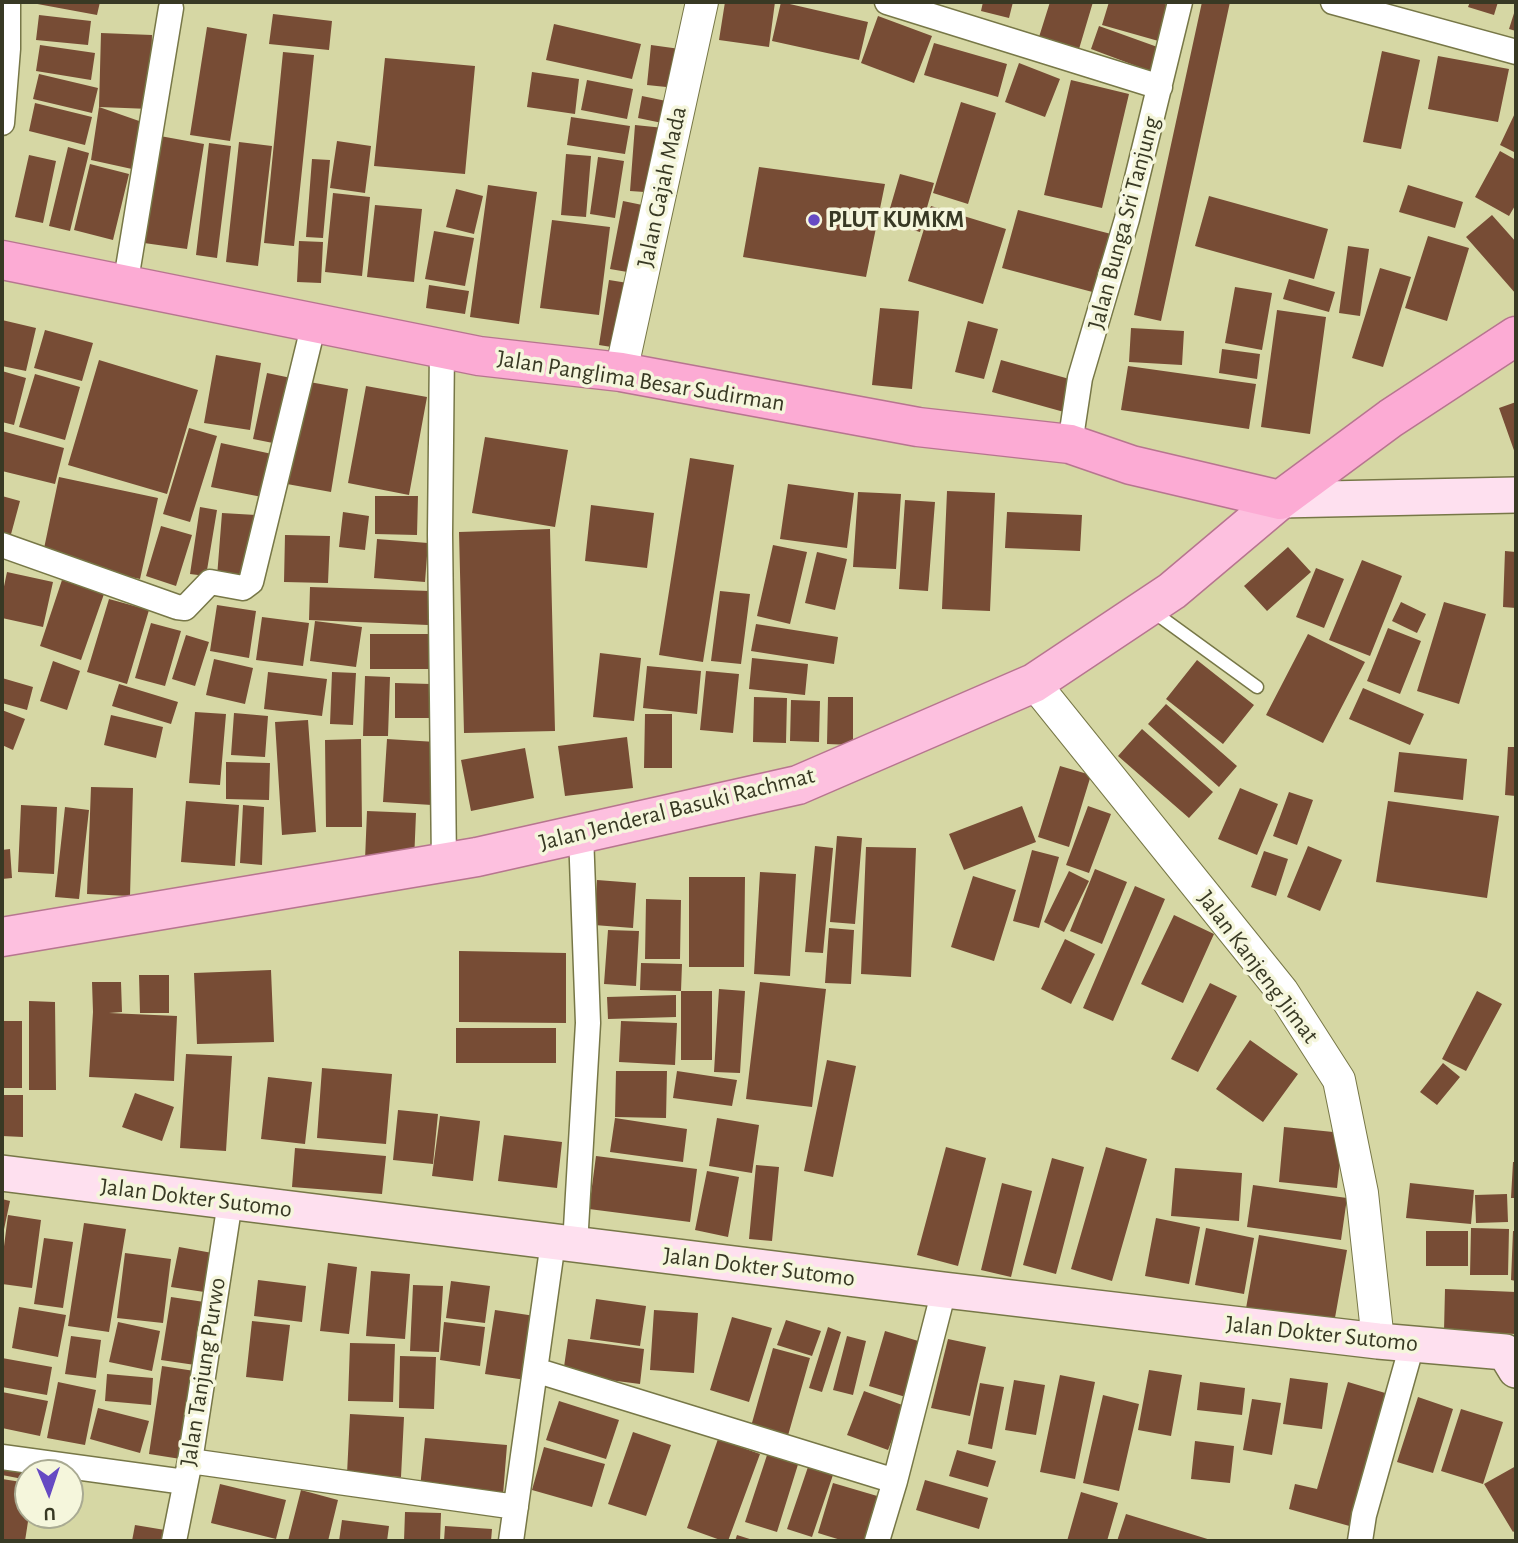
<!DOCTYPE html>
<style>
body{margin:0}
#map{position:relative;width:1518px;height:1543px;overflow:hidden;background:#d6d7a4;font-family:"Alegreya Sans",sans-serif}
canvas{display:block}
.frame{position:absolute;inset:0;border:4px solid #383924;pointer-events:none}
.north{position:absolute;left:14px;top:1459px;width:70px;height:70px;box-sizing:border-box;background:#f5f6dc;border:2px solid #a9aa92;border-radius:50%;rotate:178deg;font-size:19px;font-weight:700;line-height:28px;text-align:center;color:#383924}
.north::after{content:'';display:block;margin:auto;width:24px;height:32px;background:#664ac3;clip-path:polygon(50% 0,100% 100%,50% 72%,0 100%)}
</style>
<div id="map">
<canvas width="1518" height="1543"></canvas>
<div class="frame"></div>
<div class="north">U</div>
</div>
<script>
const ctx = document.querySelector('canvas').getContext('2d');
ctx.lineJoin = 'round';
function paint(path, color) { ctx.fillStyle = color; ctx.fill(path, 'evenodd'); }
function stroke(path, color, width, dash) { ctx.strokeStyle = color; ctx.lineWidth = width; ctx.lineCap = dash ? 'butt' : 'round'; ctx.setLineDash(dash || []); ctx.stroke(path); }
function drawText(font, color, halo, rows, align = 'center') {
  ctx.font = font + ' "Alegreya Sans",sans-serif'; ctx.lineWidth = 7; ctx.setLineDash([]); ctx.textBaseline = 'middle'; ctx.strokeStyle = halo; ctx.fillStyle = color; for (const [text, x, y, turn = 0] of rows) {
    ctx.save(); ctx.translate(x, y); ctx.rotate((+turn || 0) * Math.PI / 180); ctx.textAlign = isNaN(turn) ? turn : align; if (halo) ctx.strokeText(text, 0, 0); ctx.fillText(text, 0, 0); ctx.restore();
  }
}
const building = new Path2D(`
 M33 2H100L97 15 32 3Z
 M725 2H775L769 47 719 40Z
 M781 2 868 22 859 60 772 41Z
 M983 2H1013L1009 18 981 11Z
 M1050 2H1093L1079 49 1039 37Z
 M1109 2H1157L1172 6 1162 42 1102 25Z
 M1202 2H1230L1161 321 1134 315Z
 M1470 2H1498L1494 15 1468 7Z
 M1516 7V31L1509 29Z
 M273 14 332 21 329 50 269 44Z
 M39 15 91 21 88 45 36 40Z
 M878 16 932 36 914 83 861 63Z
 M554 24 641 44 632 79 546 60Z
 M1099 26 1163 49 1155 73 1091 49Z
 M207 27 247 34 230 141 190 135Z
 M101 33 152 35 150 109 99 107 142 122 132 169 91 160 99 107Z
 M934 43 1007 64 998 97 924 75Z
 M40 45 95 53 91 80 36 71Z
 M651 45 680 49 676 88 647 85Z
 M1382 51 1420 60 1401 149 1363 142Z
 M283 52 314 55 294 246 264 243Z
 M1438 56 1509 69 1498 122 1428 109Z
 M385 58 475 66 465 174 374 166Z
 M1019 63 1060 79 1045 117 1005 102Z
 M532 72 579 79 575 114 527 107Z
 M39 74 98 88 92 113 33 99Z
 M587 80 633 89 627 119 581 110Z
 M1071 80 1129 94 1102 208 1044 195Z
 M642 96 671 102 667 124 638 118Z
 M961 102 996 113 968 204 933 193Z
 M35 103 92 117 85 145 29 131Z
 M1516 111V153L1500 145Z
 M571 117 630 126 625 154 567 145Z
 M635 125 664 128 659 193 630 191Z
 M160 136 204 144 187 249 144 243Z
 M337 141 371 146 365 193 330 188Z
 M239 142 272 146 258 266 226 262Z
 M209 143 231 146 217 258 196 255Z
 M68 147 89 153 70 231 49 226Z
 M1500 151 1516 160V204L1509 216 1475 197Z
 M566 154 591 156 586 217 561 215Z
 M29 155 56 161 43 223 15 217Z
 M598 157 624 161 615 218 590 214Z
 M312 159 330 160 323 238 306 237Z
 M90 164 129 174 113 240 74 230Z
 M759 167 885 184 866 277 743 257Z
 M900 174 934 183 920 232 886 222Z
 M488 185 537 192 519 324 470 317Z
 M1408 185 1463 202 1455 228 1399 212Z
 M456 189 483 196 474 234 446 227Z
 M333 193 370 197 362 276 325 272Z
 M1209 196 1328 229 1314 279 1195 246Z
 M623 201 652 207 639 274 610 269Z
 M375 205 422 209 414 282 367 277Z
 M931 206 1006 229 983 304 908 281Z
 M1018 210 1115 235 1100 294 1002 268Z
 M1492 215 1516 242V294L1466 237Z
 M552 220 610 227 599 315 540 308Z
 M434 231 474 238 465 286 425 279Z
 M1428 236 1469 248 1447 321 1405 308Z
 M299 241 323 242 321 283 297 282Z
 M1348 246 1369 249 1360 316 1339 313Z
 M1380 268 1411 277 1383 367 1352 358Z
 M1289 279 1335 292 1329 312 1283 299Z
 M609 280 634 284 624 349 599 345Z
 M429 285 469 291 465 314 426 308Z
 M1235 287 1272 293 1262 350 1225 343Z
 M880 308 919 311 912 389 872 385Z
 M1277 310 1326 317 1310 434 1261 427Z
 M2 320 36 328 26 371 2 366Z
 M968 321 998 329 984 379 955 372Z
 M1131 328 1184 331 1182 365 1129 362Z
 M45 330 93 343 82 381 34 368Z
 M1222 349 1260 354 1257 379 1219 373Z
 M216 355 261 363 250 430 204 423Z
 M99 360 198 390 167 494 68 465Z
 M1001 360 1073 380 1064 412 992 392Z
 M1128 366 1256 384 1249 429 1121 410Z
 M2 371 26 378 14 425 2 422Z
 M267 373 296 379 283 445 253 439Z
 M35 374 80 387 65 440 19 427Z
 M304 381 348 389 331 492 287 484Z
 M366 386 427 397 409 495 348 483Z
 M1516 402V456L1499 408Z
 M189 428 217 436 190 522 163 514Z
 M2 431 64 448 55 484 2 471Z
 M485 437 568 450 555 527 472 513Z
 M221 443 272 454 262 497 211 487Z
 M690 458 734 465 703 662 659 655Z
 M59 477 158 498 140 579 42 558Z
 M788 484 854 493 847 548 780 539Z
 M947 491 995 493 990 611 942 609Z
 M858 492 901 494 896 569 853 567Z
 M2 496 20 501 10 538 2 536Z
 M375 496H418L417 535 375 534Z
 M905 500 935 502 928 591 899 589Z
 M591 505 654 513 647 568 585 561Z
 M200 507 217 510 206 576 190 574Z
 M343 512 369 516 365 550 339 547Z
 M1007 512 1082 515 1080 551 1005 548Z
 M222 513 256 515 251 580 217 577Z
 M161 526 192 535 176 586 146 576Z
 M550 529 555 731 464 733 459 532Z
 M285 535 330 536 328 583 284 582Z
 M377 539 428 543 425 582 374 578Z
 M773 545 807 552 790 624 757 616Z
 M1288 547 1311 572 1267 611 1244 586Z
 M1505 551 1516 552V608L1503 607Z
 M817 552 847 559 835 610 805 603Z
 M1362 560 1402 576 1370 656 1329 640Z
 M1316 568 1344 579 1324 628 1296 617Z
 M7 572 53 582 43 627 2 618V596Z
 M62 580 104 594 81 660 40 646Z
 M310 587 430 591 428 625 309 620Z
 M720 591 750 594 741 664 711 661Z
 M109 599 149 610 127 684 87 672Z
 M1401 602 1426 614 1417 633 1392 621Z
 M1444 602 1486 614 1459 704 1417 691Z
 M217 605 256 611 249 658 210 651Z
 M262 617 309 623 303 666 256 660Z
 M315 621 362 627 356 667 310 661Z
 M151 623 181 631 165 686 135 678Z
 M756 624 838 637 834 664 751 651Z
 M1388 628 1421 641 1400 694 1367 681Z
 M370 634H429V669H370Z
 M1308 634 1365 662 1323 743 1266 715Z
 M186 635 209 642 195 686 172 679Z
 M600 653 641 658 634 721 593 717Z
 M752 658 808 664 805 695 749 689Z
 M214 659 253 668 245 704 206 695Z
 M1197 660 1254 705 1223 744 1166 699Z
 M53 661 80 671 67 710 40 701Z
 M647 666 701 671 697 714 643 708Z
 M706 671 739 674 733 733 700 730Z
 M268 672 327 679 322 716 264 709Z
 M332 672 356 673 353 725 330 724Z
 M365 676 390 677 388 736H363Z
 M2 678 33 687 27 710 2 703Z
 M395 683 431 684V718H395Z
 M119 684 178 702 171 724 112 706Z
 M1363 688 1424 714 1410 745 1349 719Z
 M754 697 787 698 786 743 753 742Z
 M828 697H853V745L827 744Z
 M791 700 820 701 819 742 790 741Z
 M1166 704 1237 766 1219 787 1148 724Z
 M2 710 25 719 13 750 2 745Z
 M195 712 226 714 220 785 189 783Z
 M234 713 268 716 265 757 231 755Z
 M645 714H672V768H644Z
 M111 715 163 727 156 758 104 745Z
 M308 720 316 832 282 835 275 722Z
 M1142 729 1213 792 1189 818 1118 756Z
 M627 737 633 788 565 796 558 746Z
 M361 739 362 827H326L325 740Z
 M387 739 436 742 432 805 383 802Z
 M1508 747H1516V796L1505 795Z
 M525 748 534 798 471 811 461 760Z
 M1399 752 1467 759 1463 800 1394 792Z
 M226 762 270 763 269 800 226 799Z
 M1060 766 1091 775 1069 847 1038 837Z
 M91 787 133 788 130 896 87 894Z
 M1240 788 1278 804 1257 855 1218 839Z
 M1289 792 1313 800 1297 845 1273 836Z
 M186 801 239 805 235 866 181 862Z
 M1388 801 1499 816 1487 898 1376 882Z
 M21 805 57 807 54 874 18 872Z
 M243 805 264 807 262 865 240 863Z
 M1022 806 1036 842 964 870 949 834Z
 M1088 806 1111 814 1089 873 1066 865Z
 M65 807 89 810 79 899 55 897Z
 M367 811 416 813 414 862 365 860Z
 M837 836 862 838 855 924 830 922Z
 M815 846 833 848 823 953 805 952Z
 M1308 846 1342 860 1320 911 1287 897Z
 M866 847 916 848 911 977 861 974Z
 M10 849 12 878 2 879V850Z
 M1032 850 1059 857 1039 928 1013 921Z
 M1264 851 1288 859 1276 896 1251 887Z
 M1095 869 1127 882 1102 944 1070 931Z
 M1069 871 1089 881 1064 932 1044 922Z
 M760 872 796 874 790 976 754 974Z
 M973 876 1016 890 994 961 951 947Z
 M689 877H745L744 967H689Z
 M597 880 636 883 633 928 594 925Z
 M1135 886 1165 899 1113 1021 1083 1008Z
 M646 899 681 900 680 959H645Z
 M1174 915 1214 934 1183 1003 1141 984Z
 M829 928 854 930 851 984 825 983Z
 M608 930 639 931 636 986 604 984Z
 M1065 939 1095 954 1071 1004 1041 989Z
 M459 951 566 953V1023L459 1022Z
 M641 963 682 964 681 991 640 990Z
 M271 970 274 1042 197 1044 194 973Z
 M139 975H169V1013H140Z
 M92 982H121L122 1012 109 1013 177 1016 174 1081 89 1077 93 1012Z
 M760 982 826 989 812 1107 746 1099Z
 M1210 983 1237 996 1198 1072 1171 1059Z
 M719 989 745 991 740 1073 714 1072Z
 M681 991H712V1060H681Z
 M1477 991 1502 1004 1466 1071 1442 1059Z
 M676 995V1017L608 1019 607 997Z
 M29 1001 55 1002 56 1090H29Z
 M2 1021H22V1088H2Z
 M621 1021 677 1023 675 1065 619 1062Z
 M456 1028H556V1063H456Z
 M1250 1040 1298 1074 1263 1122 1216 1089Z
 M186 1054 232 1056 226 1151 180 1148Z
 M827 1060 856 1066 833 1177 804 1171Z
 M1443 1063 1460 1077 1437 1105 1420 1092Z
 M322 1068 392 1074 386 1144 317 1138Z
 M616 1071H667L666 1118 615 1117Z
 M677 1071 737 1080 732 1106 673 1098Z
 M268 1077 312 1082 305 1144 261 1139Z
 M135 1093 174 1107 162 1141 122 1127Z
 M2 1095H23V1137L2 1136Z
 M398 1110 438 1114 433 1164 393 1160Z
 M440 1116 480 1121 473 1181 432 1176Z
 M615 1118 687 1129 683 1162 610 1152Z
 M717 1118 759 1125 752 1173 709 1166Z
 M1284 1127 1343 1133 1337 1188 1279 1182Z
 M504 1135 562 1142 557 1188 498 1181Z
 M946 1147 986 1158 958 1266 917 1255Z
 M1106 1147 1147 1159 1112 1281 1071 1269Z
 M295 1148 386 1156 382 1194 292 1187Z
 M596 1156 697 1169 690 1222 589 1209Z
 M1052 1158 1084 1167 1056 1274 1023 1265Z
 M1513 1162H1516V1198H1511Z
 M756 1165 779 1167 772 1241 749 1239Z
 M1175 1168 1242 1173 1239 1221 1171 1216Z
 M707 1171 739 1177 728 1237 695 1230Z
 M1002 1183 1032 1191 1011 1277 981 1270Z
 M1410 1183 1474 1190 1471 1224 1406 1218Z
 M1253 1185 1347 1198 1341 1240 1247 1227Z
 M1507 1194 1508 1222 1476 1223 1475 1195Z
 M2 1199 10 1201 3 1234H2Z
 M8 1215 41 1220 32 1288 2 1284V1262Z
 M1156 1218 1200 1227 1189 1284 1145 1276Z
 M84 1223 126 1229 109 1332 68 1326Z
 M1206 1228 1254 1238 1244 1294 1195 1285Z
 M1471 1228 1509 1229 1508 1275H1470Z
 M1426 1231H1468V1266H1426Z
 M1513 1231H1516V1281L1511 1280Z
 M1259 1235 1347 1250 1333 1329 1245 1314Z
 M44 1238 73 1242 63 1308 34 1304Z
 M179 1247 218 1254 211 1293 171 1287Z
 M125 1253 171 1259 163 1323 117 1318Z
 M328 1263 357 1267 349 1334 320 1331Z
 M371 1271 410 1274 405 1339 366 1336Z
 M258 1280 306 1286 302 1322 254 1316Z
 M451 1281 490 1286 485 1323 446 1318Z
 M413 1285 443 1286 439 1352 410 1351Z
 M1445 1289 1516 1292V1334L1444 1331Z
 M171 1297 211 1303 202 1366 161 1360Z
 M596 1299 646 1306 640 1346 590 1339Z
 M19 1307 66 1315 58 1357 12 1348Z
 M495 1310 535 1316 526 1380 485 1374Z
 M654 1310 698 1313 694 1373 650 1370Z
 M732 1317 772 1328 749 1402 710 1390Z
 M786 1320 821 1331 812 1356 777 1345Z
 M252 1321 290 1325 283 1381 246 1377Z
 M118 1322 160 1331 152 1371 109 1362Z
 M444 1322 485 1327 480 1366 440 1360Z
 M828 1327 841 1332 822 1392 809 1388Z
 M885 1331 925 1343 909 1398 869 1386Z
 M71 1336 101 1340 96 1378 65 1374Z
 M847 1336 866 1341 853 1395 833 1390Z
 M568 1339 644 1349 640 1384 563 1374Z
 M948 1339 986 1347 970 1416 931 1408Z
 M350 1343 395 1344 393 1402 348 1401Z
 M773 1348 810 1358 787 1439 750 1430Z
 M400 1356 436 1357 434 1409 399 1408Z
 M2 1358 52 1367 47 1395 2 1387Z
 M162 1366 201 1372 187 1460 149 1454Z
 M1149 1370 1182 1375 1171 1436 1138 1430Z
 M107 1374 153 1378 151 1405 105 1401Z
 M1060 1375 1095 1382 1075 1479 1040 1472Z
 M1290 1378 1328 1383 1322 1429 1283 1424Z
 M1014 1380 1045 1385 1036 1435 1005 1430Z
 M58 1382 96 1390 85 1445 47 1438Z
 M1200 1382 1245 1388 1242 1415 1197 1410Z
 M1348 1382 1392 1395 1353 1527 1289 1509 1295 1484 1317 1489Z
 M980 1383 1004 1387 992 1449 968 1444Z
 M864 1391 905 1406 888 1450 847 1435Z
 M2 1392 48 1401 40 1436 2 1428Z
 M1103 1395 1139 1404 1119 1491 1083 1483Z
 M1418 1397 1453 1409 1433 1473 1397 1462Z
 M1252 1399 1281 1403 1272 1455 1243 1450Z
 M559 1401 619 1420 606 1459 546 1440Z
 M98 1408 149 1421 140 1453 90 1439Z
 M1461 1409 1503 1422 1483 1484 1441 1471Z
 M350 1414 404 1417 401 1477 347 1474Z
 M633 1432 671 1445 646 1516 608 1504Z
 M425 1438 507 1445 503 1495 420 1488Z
 M718 1439 760 1454 728 1541H723L687 1528Z
 M1195 1441 1234 1446 1230 1483 1191 1479Z
 M544 1447 605 1464 592 1507 532 1490Z
 M769 1449 800 1458 777 1532 745 1522Z
 M957 1450 996 1461 988 1487 949 1476Z
 M2 1460 40 1473H28V1480L2 1475Z
 M810 1461 835 1469 812 1537 787 1529Z
 M1516 1466V1530L1513 1532 1484 1484Z
 M2 1479 28 1483V1515H29L25 1541H2Z
 M925 1480 988 1498 979 1529 916 1510Z
 M833 1483 884 1498 871 1541H844L818 1533Z
 M220 1484 286 1500 276 1539 211 1523Z
 M301 1490 338 1500 328 1541H288Z
 M1081 1492 1118 1503 1107 1541H1067Z
 M405 1512 441 1513 440 1541H404Z
 M1126 1514 1214 1541H1117Z
 M342 1520 389 1526 387 1541H339Z
 M135 1525 165 1530 163 1541H132Z
 M445 1526 492 1529 491 1541H444Z
 M737 1535 756 1541H735Z`);
const service = new Path2D(`
 M1151 610 1257 687`);
const minor = new Path2D(`
 M887 2 1160 87
 M1333 2 1516 52
 M2 123 8 49V2
 M125 286 171 8
 M442 349 440 534 444 863
 M1070 444 1080 378 1127 219 1180 2
 M2 545 177 607 185 608 210 582 243 588 251 582 314 323
 M575 1245 588 1023 581 834
 M535 1370 895 1481
 M2 1457 185 1482
 M190 1461 516 1507
 M174 1541 190 1461 230 1202
 M511 1541 553 1242
 M877 1541 895 1481 944 1290
 M1360 1541 1364 1515 1412 1345`);
const tertiary = new Path2D(`
 M621 372 702 2
 M1034 683 1282 991 1339 1080 1362 1193 1378 1341`);
const secondary = new Path2D(`
 M1280 500 1516 495
 M2 1173 944 1290 1378 1341 1505 1352 1516 1370`);
const primary = new Path2D(`
 M2 937 477 857 798 785 1034 683 1172 591 1280 500`);
const trunk = new Path2D(`
 M2 260 479 356 621 372 918 427 1070 444 1131 465 1280 500 1391 418 1516 336`);
const markers = [
 [814,220,7,"#664ac3"]
];
const streetNames = [
 ["Jalan Gajah Mada",662,187,-78],
 ["Jalan Bunga Sri Tanjung",1124,223,-75],
 ["Jalan Panglima Besar Sudirman",641,381,9],
 ["Jalan Jenderal Basuki Rachmat",677,809,-14],
 ["Jalan Kanjeng Jimat",1258,967,53],
 ["Jalan Dokter Sutomo",196,1198,7],
 ["Jalan Dokter Sutomo",759,1267,7],
 ["Jalan Dokter Sutomo",1322,1334,6],
 ["Jalan Tanjung Purwo",203,1372,-81]
];
const poiNames = [
 ["PLUT KUMKM",828,220]
];
paint(building, '#774c35');
stroke(service, '#777747', 15);
stroke(minor, '#777747', 27);
stroke(tertiary, '#777747', 34);
stroke(secondary, '#777747', 38);
stroke(primary, '#b7758f', 41);
stroke(trunk, '#b7758f', 41);
stroke(service, '#fff', 12);
stroke(minor, '#fff', 24);
stroke(tertiary, '#fff', 32);
stroke(secondary, '#fee0ef', 35);
stroke(primary, '#fdc0df', 38);
stroke(trunk, '#fcabd4', 38);
for (const [x, y, r, color] of markers) { const dot = new Path2D(); dot.arc(x, y, r, 0, 2 * Math.PI); ctx.fillStyle = color; ctx.fill(dot); stroke(dot, '#f5f6dc', 2.5); }
drawText('24px', '#383924', '#f5f6dc', streetNames);
drawText('bold 24px', '#383924', '#f5f6dc', poiNames, 'left');
</script>
